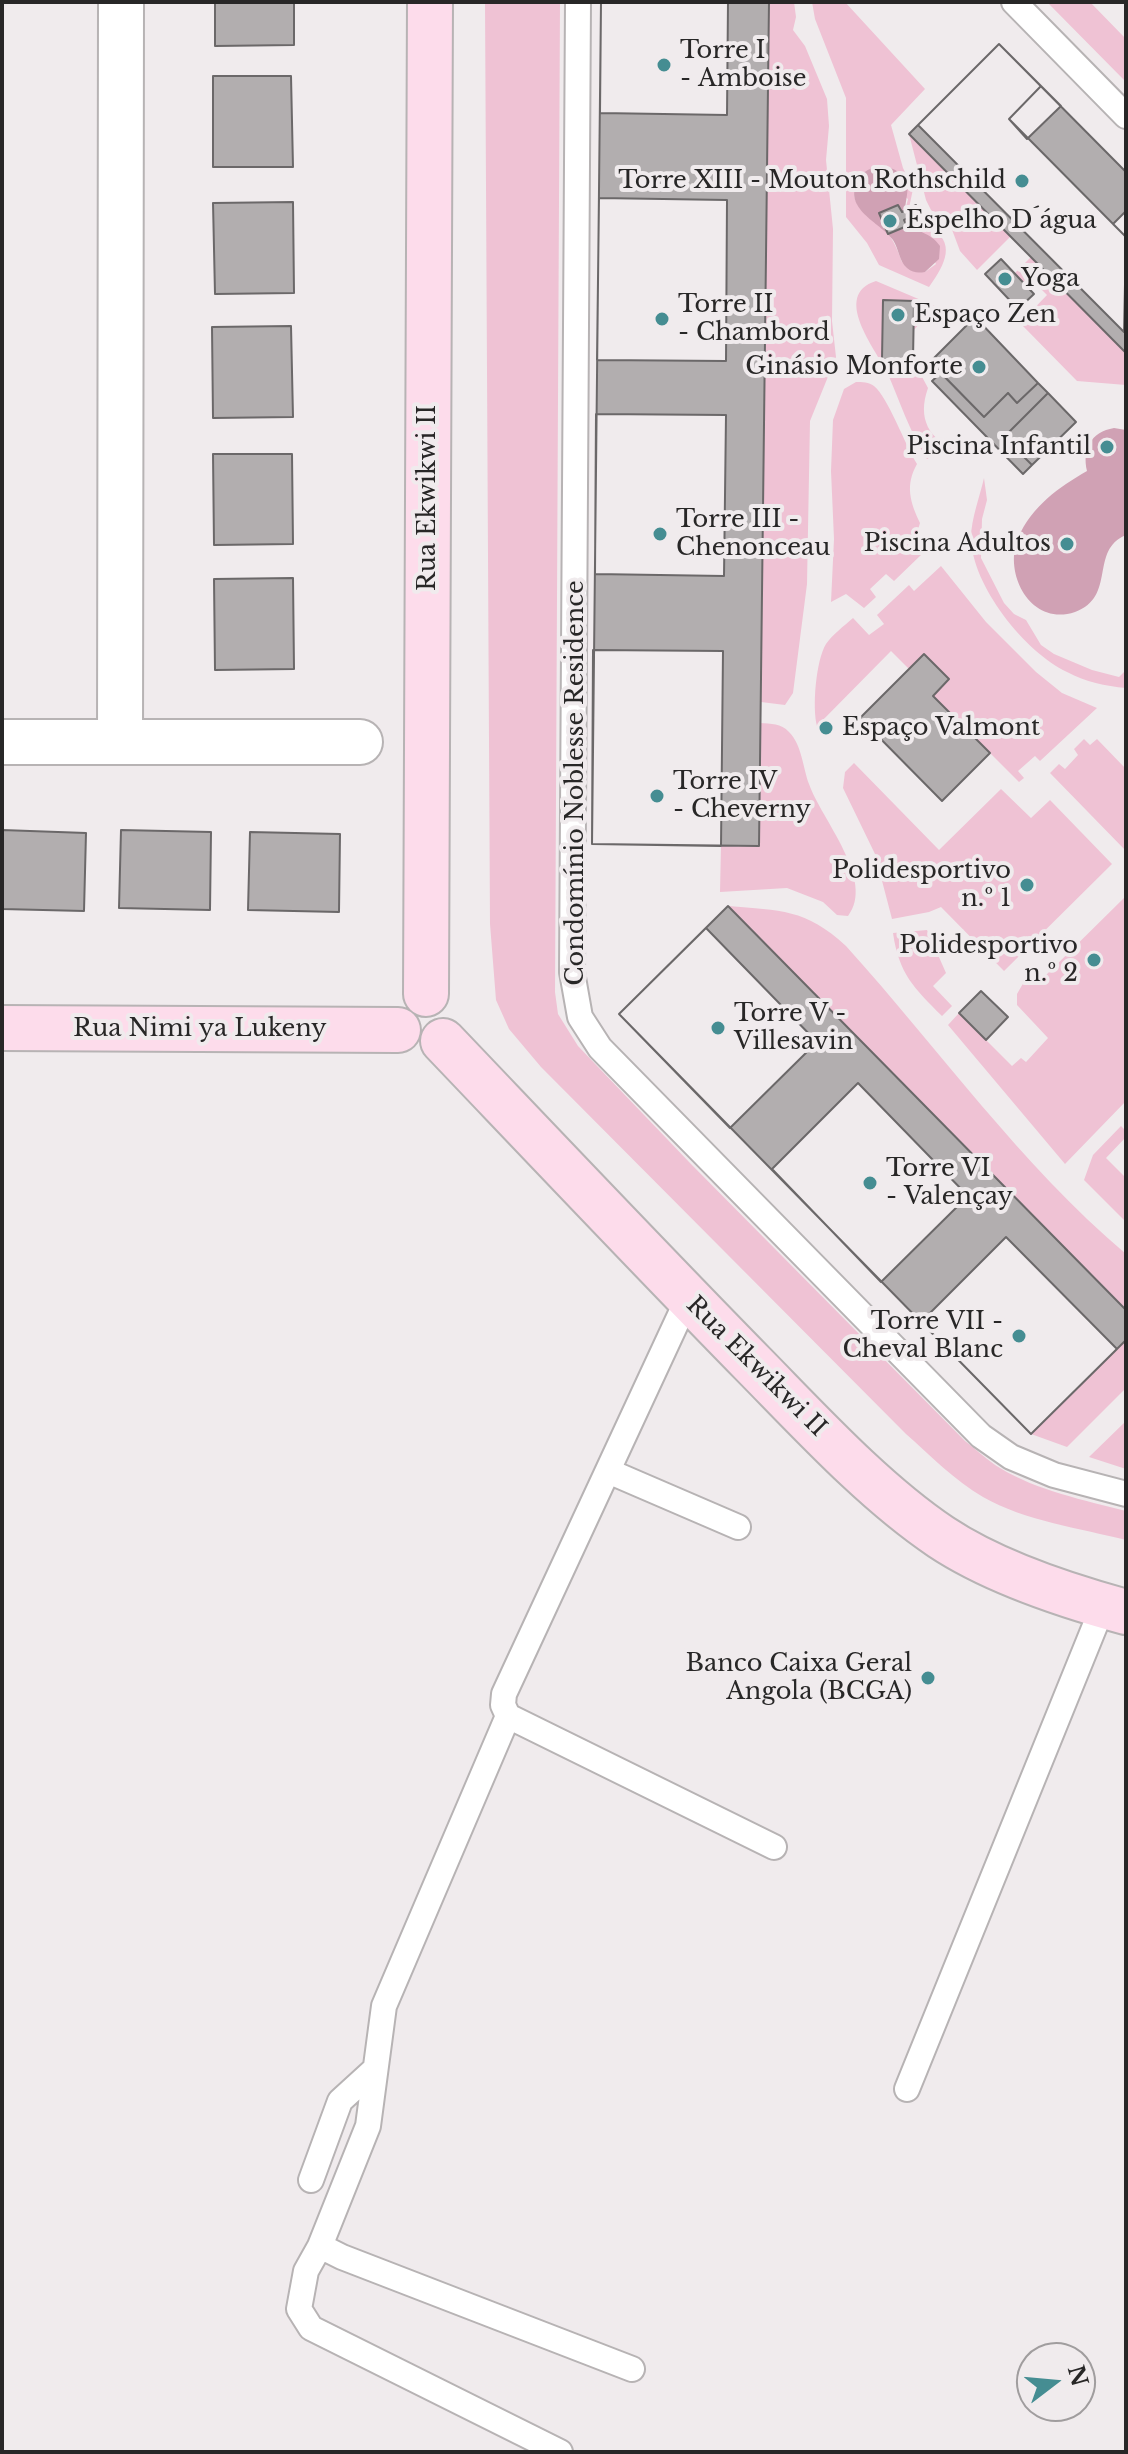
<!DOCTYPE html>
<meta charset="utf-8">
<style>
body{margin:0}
#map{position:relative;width:1128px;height:2454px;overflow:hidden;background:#f0ebed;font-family:"Libre Baskerville",serif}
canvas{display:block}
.frame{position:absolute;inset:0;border:4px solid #282727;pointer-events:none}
.north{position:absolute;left:1016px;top:2342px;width:80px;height:80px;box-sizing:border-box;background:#f0ebed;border:2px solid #a09d9e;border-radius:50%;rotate:74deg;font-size:22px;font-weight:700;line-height:32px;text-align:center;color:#282727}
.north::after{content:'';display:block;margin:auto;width:28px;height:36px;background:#458d92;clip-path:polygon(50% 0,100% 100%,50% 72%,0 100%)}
</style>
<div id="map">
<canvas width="1128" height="2454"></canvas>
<div class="frame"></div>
<div class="north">N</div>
</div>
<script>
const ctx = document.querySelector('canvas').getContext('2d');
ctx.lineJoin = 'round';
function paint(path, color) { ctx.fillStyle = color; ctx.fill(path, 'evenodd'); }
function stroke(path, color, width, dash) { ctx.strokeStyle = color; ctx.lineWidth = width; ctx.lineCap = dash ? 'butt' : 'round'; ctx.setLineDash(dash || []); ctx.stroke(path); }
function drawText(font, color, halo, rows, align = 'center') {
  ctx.font = font + ' "Libre Baskerville",serif'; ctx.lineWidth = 8; ctx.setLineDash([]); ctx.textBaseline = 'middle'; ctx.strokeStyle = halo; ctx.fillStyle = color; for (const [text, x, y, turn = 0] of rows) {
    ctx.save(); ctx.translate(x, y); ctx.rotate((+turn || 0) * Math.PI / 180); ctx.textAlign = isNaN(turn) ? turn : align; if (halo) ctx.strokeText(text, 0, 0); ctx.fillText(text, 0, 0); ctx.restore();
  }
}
const green = new Path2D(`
 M485 2H560L555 992 558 1014 578 1046 690 1163 965 1441C977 1450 988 1461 1000 1468 1038 1491 1084 1500 1126 1511V1540C1079 1528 1025 1521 983 1497 955 1481 930 1455 906 1434L541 1067 509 1029 496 1000 490 924Z
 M769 2H794L796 17 793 30 805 46 827 99 829 126 826 160 833 229 832 321 836 357 810 421 807 584 793 693 785 705 761 702Z
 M812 2H845L925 89 891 125 903 168 913 189 909 208 905 211 908 199 866 171C839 197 864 212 882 228 893 237 897 249 902 262L925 272 936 264 917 230 906 219 910 217C917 225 924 225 933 230 958 245 941 270 929 287L879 265 867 243 846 217V98L815 19Z
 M1047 2H1090L1126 39V82Z
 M909 134 1011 236 977 270 960 251 951 227 931 210 926 200Z
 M1031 257 1126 352V385L1077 381 1020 323 1047 295 1031 279 1025 285 1015 273Z
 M876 281 935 306 914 330V301L883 300V359L913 360 928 388C917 419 929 439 957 451L939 452 927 459C909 431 900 401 887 372 876 350 831 295 876 281Z
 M856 382C862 382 869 382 874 386 888 397 905 445 917 464 905 485 910 502 920 523L916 536 921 555 894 581 886 574 870 589 876 597 864 608 846 594 831 602 834 539 831 471 833 420 844 389Z
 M984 478 987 500 982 519 981 558 1004 603 1014 614 1026 620 1041 645 1054 654 1092 670 1119 677 1126 670V688C1105 686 1086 682 1067 672 1025 652 972 586 971 538 971 519 980 496 984 478Z
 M941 566 986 622 1036 672 1062 693 1097 708 1040 761 1035 756 1018 771 1024 778 1019 782 933 696 949 679 925 655 910 670 891 651 817 726C812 708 816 660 826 644 832 635 844 626 853 618L869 635 884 624 877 615 909 585 914 591Z
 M760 723C771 724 781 723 789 732 802 745 803 768 809 784 821 819 876 880 848 916L837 915 823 902 787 888 720 892 721 846H759Z
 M1084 739 1090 745 1097 739 1126 769V851L1050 773 1059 764 1065 769 1078 755 1074 749Z
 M854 763 939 850 1001 789 1031 818 1050 800 1112 864 1004 971 941 907 929 912 892 919 875 854 843 788 845 772Z
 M1126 896V1101L1065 1164 948 1025 959 1013 1012 1066 1021 1058 1026 1062 1048 1038 1017 1005V994L1025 980 1043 978Z
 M728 906C781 911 805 908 846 946 939 1049 1020 1164 1126 1254V1310Z
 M927 930 946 973 933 986 952 1006 942 1016C914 988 899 974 893 933Z
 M1121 1126 1126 1131V1137L1106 1158 1126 1178V1222L1084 1180 1093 1155Z
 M1126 1340V1388L1067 1447 1031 1434Z
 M1126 1421V1469L1089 1457Z`);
const water = new Path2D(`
 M884 166C927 177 895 206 909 223 917 234 930 231 940 246L939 259 925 272C918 273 913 273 907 268 899 261 899 249 893 240 880 222 842 209 858 180 863 170 872 167 884 166Z
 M1114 428 1126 430V535C1089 550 1117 597 1075 612 1031 627 1003 574 1018 538 1032 506 1059 487 1087 471 1082 449 1091 432 1114 428Z`);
const building = new Path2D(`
 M215 2H294V45L215 46Z
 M601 2H728L727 115 600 113Z
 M601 2H769L759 846 592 844Z
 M999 44 1041 86 1009 119 1126 237 1124 332 918 125Z
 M999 44 1126 172V353L909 134Z
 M213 76H291L293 167H213Z
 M1041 86 1061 106 1027 139 1009 119Z
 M599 198 727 200 726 361 597 360Z
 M293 202 294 293 215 294 213 203Z
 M898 205 902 212 916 205 919 213 904 220 907 226 888 234 879 213Z
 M1126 211V237L1113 224Z
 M1001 259 1034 294 1018 309 985 274Z
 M883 300 914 301 913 360 882 359Z
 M975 317 1038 383 1017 403 1008 393 984 417 930 362Z
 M291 326 293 417 213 418 212 327Z
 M941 373 984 417 1008 393 1017 403 1038 383 1048 393 1004 437 1032 465 1023 474 932 381Z
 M1048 393 1076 422 1032 465 1004 437Z
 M596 414 726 415 724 576 595 574Z
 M213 454H292L293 544 214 545Z
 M293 578 294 669 215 670 214 579Z
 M593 650 723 651 721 846 592 844Z
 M924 654 949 679 933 696 990 753 942 801 860 718Z
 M2 830 86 833 84 911 2 909Z
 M121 830 211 832 210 910 119 908Z
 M250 832 340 834 339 912 248 910Z
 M728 906 1126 1310V1340L1031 1434 619 1014Z
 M706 928 817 1042 730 1128 619 1014Z
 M981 991 1008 1017 986 1040 959 1013Z
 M858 1083 968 1196 881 1282 772 1169Z
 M1006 1237 1117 1349 1031 1434 921 1322Z`);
const lane = new Path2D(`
 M578 2 572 972 580 1017 600 1048 981 1436 1011 1457 1054 1475 1126 1494
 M1014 2 1126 116
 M688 1298 504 1694 503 1705 508 1716 774 1847
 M608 1471 738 1527
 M508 1716 384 2006 368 2126 320 2246 342 2257 632 2369
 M907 2089 1103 1606
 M311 2180 340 2101 374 2070
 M320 2246 306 2271 299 2309 311 2328 560 2452`);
const street = new Path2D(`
 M2 742H360
 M120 742 121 2`);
const secondary = new Path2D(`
 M426 994 430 2
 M2 1028 398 1030
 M443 1041C546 1149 649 1258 754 1365 810 1422 874 1492 941 1537 992 1571 1067 1596 1126 1612`);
const markers = [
 [664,65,8,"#458d92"],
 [1022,181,8,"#458d92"],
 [890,221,8,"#458d92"],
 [1005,279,8,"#458d92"],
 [898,315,8,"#458d92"],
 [662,319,8,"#458d92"],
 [979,367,8,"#458d92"],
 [1107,447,8,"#458d92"],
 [660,534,8,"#458d92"],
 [1067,544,8,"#458d92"],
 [826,728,8,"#458d92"],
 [657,796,8,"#458d92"],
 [1027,885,8,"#458d92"],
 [1094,960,8,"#458d92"],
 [718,1028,8,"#458d92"],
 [870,1183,8,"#458d92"],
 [1019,1336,8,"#458d92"],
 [928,1678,8,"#458d92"]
];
const poiNames = [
 ["Torre I",680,51],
 ["- Amboise",680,79],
 ["Torre XIII - Mouton Rothschild",1006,181,"right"],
 ["Espelho D´água",906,221],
 ["Yoga",1021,279],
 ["Torre II",678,305],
 ["- Chambord",678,333],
 ["Espaço Zen",914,315],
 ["Ginásio Monforte",963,367,"right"],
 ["Piscina Infantil",1091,447,"right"],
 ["Torre III -",676,520],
 ["Chenonceau",676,548],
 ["Piscina Adultos",1051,544,"right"],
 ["Espaço Valmont",842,728],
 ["Torre IV",673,782],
 ["- Cheverny",673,810],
 ["Polidesportivo",1011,871,"right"],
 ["n.º 1",1011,899,"right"],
 ["Polidesportivo",1078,946,"right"],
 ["n.º 2",1078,974,"right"],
 ["Torre V -",734,1014],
 ["Villesavin",734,1042],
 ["Torre VI",886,1169],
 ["- Valençay",886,1197],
 ["Torre VII -",1003,1322,"right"],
 ["Cheval Blanc",1003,1350,"right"],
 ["Banco Caixa Geral",912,1664,"right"],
 ["Angola (BCGA)",912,1692,"right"]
];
const streetNames = [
 ["Rua Ekwikwi II",428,498,-90],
 ["Condomínio Noblesse Residence",576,783,-90],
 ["Rua Nimi ya Lukeny",200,1029],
 ["Rua Ekwikwi II",756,1367,45]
];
paint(green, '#efc2d4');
paint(water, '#d0a1b4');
paint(building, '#b2aeaf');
stroke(building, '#6b6869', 2);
stroke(lane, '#b7b3b4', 28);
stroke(street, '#b7b3b4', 48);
stroke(secondary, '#b7b3b4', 48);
stroke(lane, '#fff', 24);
stroke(street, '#fff', 44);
stroke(secondary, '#fddceb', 44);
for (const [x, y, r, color] of markers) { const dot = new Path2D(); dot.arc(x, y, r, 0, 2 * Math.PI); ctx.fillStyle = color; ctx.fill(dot); stroke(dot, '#f0ebed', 3); }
drawText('24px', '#282727', '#f0ebed', poiNames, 'left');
drawText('24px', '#282727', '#f0ebed', streetNames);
</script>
